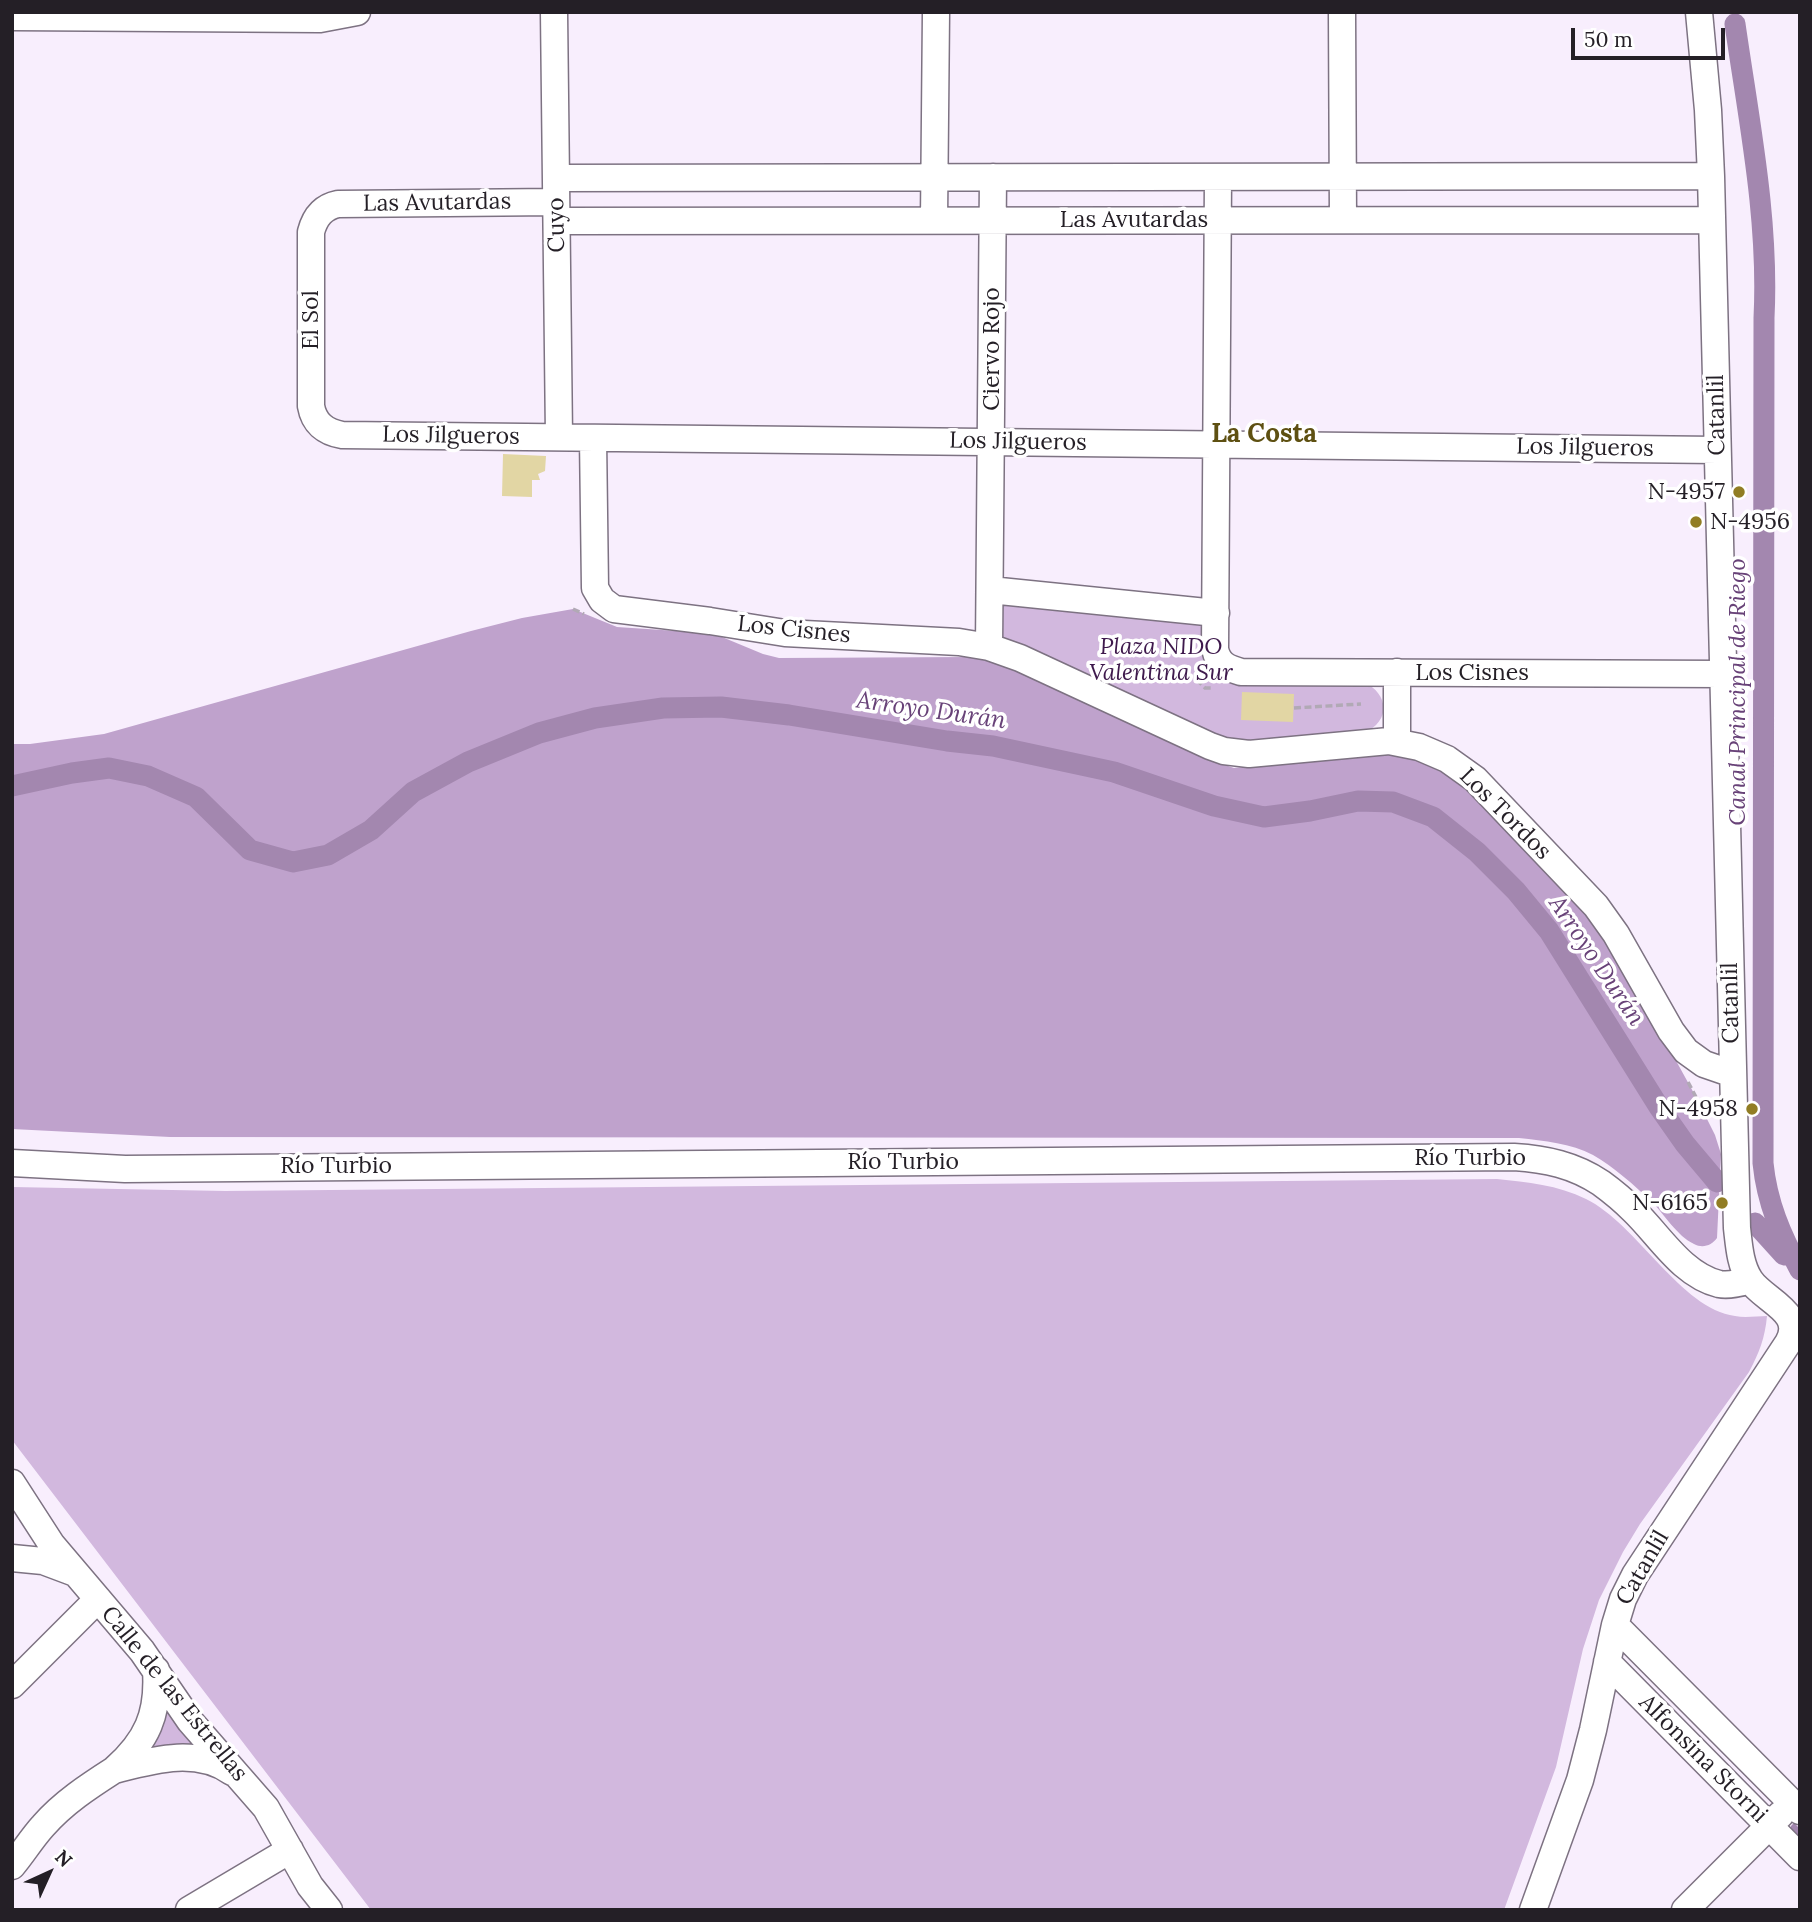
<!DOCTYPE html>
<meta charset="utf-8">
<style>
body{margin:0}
#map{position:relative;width:1812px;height:1922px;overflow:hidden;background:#f8eefd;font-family:Lora,serif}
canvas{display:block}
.frame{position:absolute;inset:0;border:14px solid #241f26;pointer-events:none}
.north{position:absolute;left:14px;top:1838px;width:70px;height:70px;-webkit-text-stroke:5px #fff;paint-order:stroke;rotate:45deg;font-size:19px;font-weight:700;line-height:28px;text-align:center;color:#241f26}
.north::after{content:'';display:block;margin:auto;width:24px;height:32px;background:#241f26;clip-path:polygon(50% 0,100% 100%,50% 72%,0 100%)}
.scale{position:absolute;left:1571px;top:28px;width:154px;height:32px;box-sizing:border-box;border:4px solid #241f26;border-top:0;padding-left:9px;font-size:21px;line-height:24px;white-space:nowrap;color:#241f26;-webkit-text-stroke:5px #fff;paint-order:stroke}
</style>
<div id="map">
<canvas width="1812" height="1922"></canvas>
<div class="frame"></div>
<div class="north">N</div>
<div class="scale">50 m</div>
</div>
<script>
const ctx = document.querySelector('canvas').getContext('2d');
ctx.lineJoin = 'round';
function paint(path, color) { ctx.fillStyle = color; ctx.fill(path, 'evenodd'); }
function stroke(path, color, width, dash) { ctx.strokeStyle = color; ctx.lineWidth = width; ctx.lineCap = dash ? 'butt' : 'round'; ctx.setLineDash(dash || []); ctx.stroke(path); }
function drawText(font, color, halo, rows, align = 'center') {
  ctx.font = font + ' Lora,serif'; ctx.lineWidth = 7; ctx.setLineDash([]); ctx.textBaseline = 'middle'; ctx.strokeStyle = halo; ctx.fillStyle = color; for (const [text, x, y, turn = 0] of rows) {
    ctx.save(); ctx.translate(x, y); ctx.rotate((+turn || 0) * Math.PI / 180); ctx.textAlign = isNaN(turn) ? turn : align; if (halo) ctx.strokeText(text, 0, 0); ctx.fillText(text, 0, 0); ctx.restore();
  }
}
const green = new Path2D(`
 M1005 602 1197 618 1207 632V681L1360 680C1385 690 1394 716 1368 731L1233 743 1006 640 1001 635 1002 605Z
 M1497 1179C1527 1182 1558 1185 1586 1199 1637 1224 1681 1309 1735 1316 1745 1318 1757 1316 1767 1316 1765 1338 1759 1353 1749 1372L1640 1524 1623 1552 1599 1600 1583 1649 1556 1767 1504 1910H371L12 1440V1187L225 1191Z
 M164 1707 207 1753H152L147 1746Z`);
const forest = new Path2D(`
 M573 609 617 627 707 633 722 637 763 654 779 658 970 657 998 662 1219 763 1234 768 1384 751 1398 752 1454 775 1580 903 1614 948 1696 1097 1715 1135 1721 1154 1717 1238C1712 1245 1703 1249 1694 1244 1677 1236 1665 1215 1652 1202 1634 1185 1614 1167 1593 1155 1571 1143 1544 1141 1519 1138L170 1137 12 1129V744H30L104 734 471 631 522 618Z`);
const stream = new Path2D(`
 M1794 1827 1800 1833`);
const canal = new Path2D(`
 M1735 24C1749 122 1769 219 1764 318L1763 1163C1767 1203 1781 1235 1800 1270
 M12 786 72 773 109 768 148 776 196 797 250 850 293 862 328 855 371 830 413 792 468 762 539 733 595 718 663 708 721 707 789 715 947 741 993 746 1114 772 1214 806 1264 817 1310 811 1358 801 1393 802 1433 817 1477 852 1516 891 1549 931 1659 1107 1685 1144 1717 1182
 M1755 1223 1784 1255`);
const building = new Path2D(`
 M503 454 546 456 545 471 538 474 540 480H532V497L502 496Z
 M1242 692 1294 694 1293 722 1241 720Z`);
const path = new Path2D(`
 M573 609 584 614
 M1198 669 1197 680 1205 688H1214
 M1294 708 1361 704
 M1688 1082 1696 1097`);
const minor = new Path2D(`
 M554 12 559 437
 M1342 12 1343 220
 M12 17 320 19 357 12
 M1218 177 1215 649C1218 664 1227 668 1241 672L1723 674
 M556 178 1711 176
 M556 202 338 204C323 207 315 217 311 232V406C314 423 325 432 342 435L1717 450
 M934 220 936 12
 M557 221 1712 220
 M593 438 595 588 602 600 614 609 710 621 785 633 959 642 989 647 1020 658 1210 746 1224 751 1249 754 1389 741 1419 747 1447 759 1475 779 1596 906 1616 934 1671 1031 1686 1051 1704 1064 1733 1074
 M990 590 1216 613
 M989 647 993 177
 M1397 742V672
 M12 1163 125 1169 1514 1157C1546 1159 1574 1165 1601 1183 1612 1191 1624 1201 1634 1211 1659 1235 1682 1275 1719 1284 1729 1286 1740 1283 1750 1280
 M12 1483 52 1545 142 1651 190 1721 266 1808 310 1886 329 1910
 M12 1558 43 1561 75 1573
 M1615 1625 1800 1811
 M1607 1662 1800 1857
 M156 1670C159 1714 147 1741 114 1770 153 1760 196 1747 232 1772
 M12 1685 98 1599
 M12 1866C23 1853 32 1838 43 1826 63 1803 89 1786 114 1770
 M189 1910 290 1850
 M1533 1910 1580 1780 1593 1730 1615 1625 1623 1599 1635 1575 1788 1343C1806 1312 1764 1301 1750 1280 1740 1265 1739 1245 1737 1228L1711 176 1708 110 1699 12
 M1685 1910 1781 1814`);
const markers = [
 [1739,492,7,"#917d24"],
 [1696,522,7,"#917d24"],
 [1752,1109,7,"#917d24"],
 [1722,1203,7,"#917d24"]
];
const streetNames = [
 ["Las Avutardas",437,203,-1],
 ["Las Avutardas",1134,220],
 ["Cuyo",557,225,-91],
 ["El Sol",311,320,-90],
 ["Ciervo Rojo",992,349,-90],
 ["Catanlil",1717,415,-91],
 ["Los Jilgueros",451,436,1],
 ["Los Jilgueros",1018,442,1],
 ["Los Jilgueros",1585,448,1],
 ["Los Cisnes",794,630,6],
 ["Los Cisnes",1472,673],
 ["Los Tordos",1505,814,45],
 ["Catanlil",1731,1003,-91],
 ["Río Turbio",1470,1158],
 ["Río Turbio",903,1162],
 ["Río Turbio",336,1166],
 ["Catanlil",1643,1568,-60],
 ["Calle de las Estrellas",174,1694,51],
 ["Alfonsina Storni",1703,1759,45]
];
const poiNames = [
 ["N-4957",1725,492],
 ["N-4956",1710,522,"left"],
 ["N-4958",1738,1109],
 ["N-6165",1708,1203]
];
const parkNames = [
 ["Plaza NIDO",1161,647],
 ["Valentina Sur",1161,673]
];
const waterNames = [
 ["Canal Principal de Riego",1738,692,-90],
 ["Arroyo Durán",931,711,8],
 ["Arroyo Durán",1596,961,56]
];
const quarterNames = [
 ["La Costa",1264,435]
];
paint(green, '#d2b8de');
paint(forest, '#bfa2cc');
stroke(stream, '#a387af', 6);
stroke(canal, '#a387af', 21);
paint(building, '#e2d6a4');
stroke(minor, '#7d7282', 29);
stroke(path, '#b1a9b5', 3.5, [7, 3.5]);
stroke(minor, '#fff', 26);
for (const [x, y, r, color] of markers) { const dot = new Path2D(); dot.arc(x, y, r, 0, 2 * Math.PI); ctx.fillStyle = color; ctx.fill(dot); stroke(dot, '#fff', 2.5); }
drawText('23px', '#241f26', '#fff', streetNames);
drawText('23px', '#241f26', '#fff', poiNames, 'right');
drawText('italic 23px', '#3e194c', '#fff', parkNames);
drawText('italic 24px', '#684278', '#fff', waterNames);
drawText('bold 26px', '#5e5012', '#fff', quarterNames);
</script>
